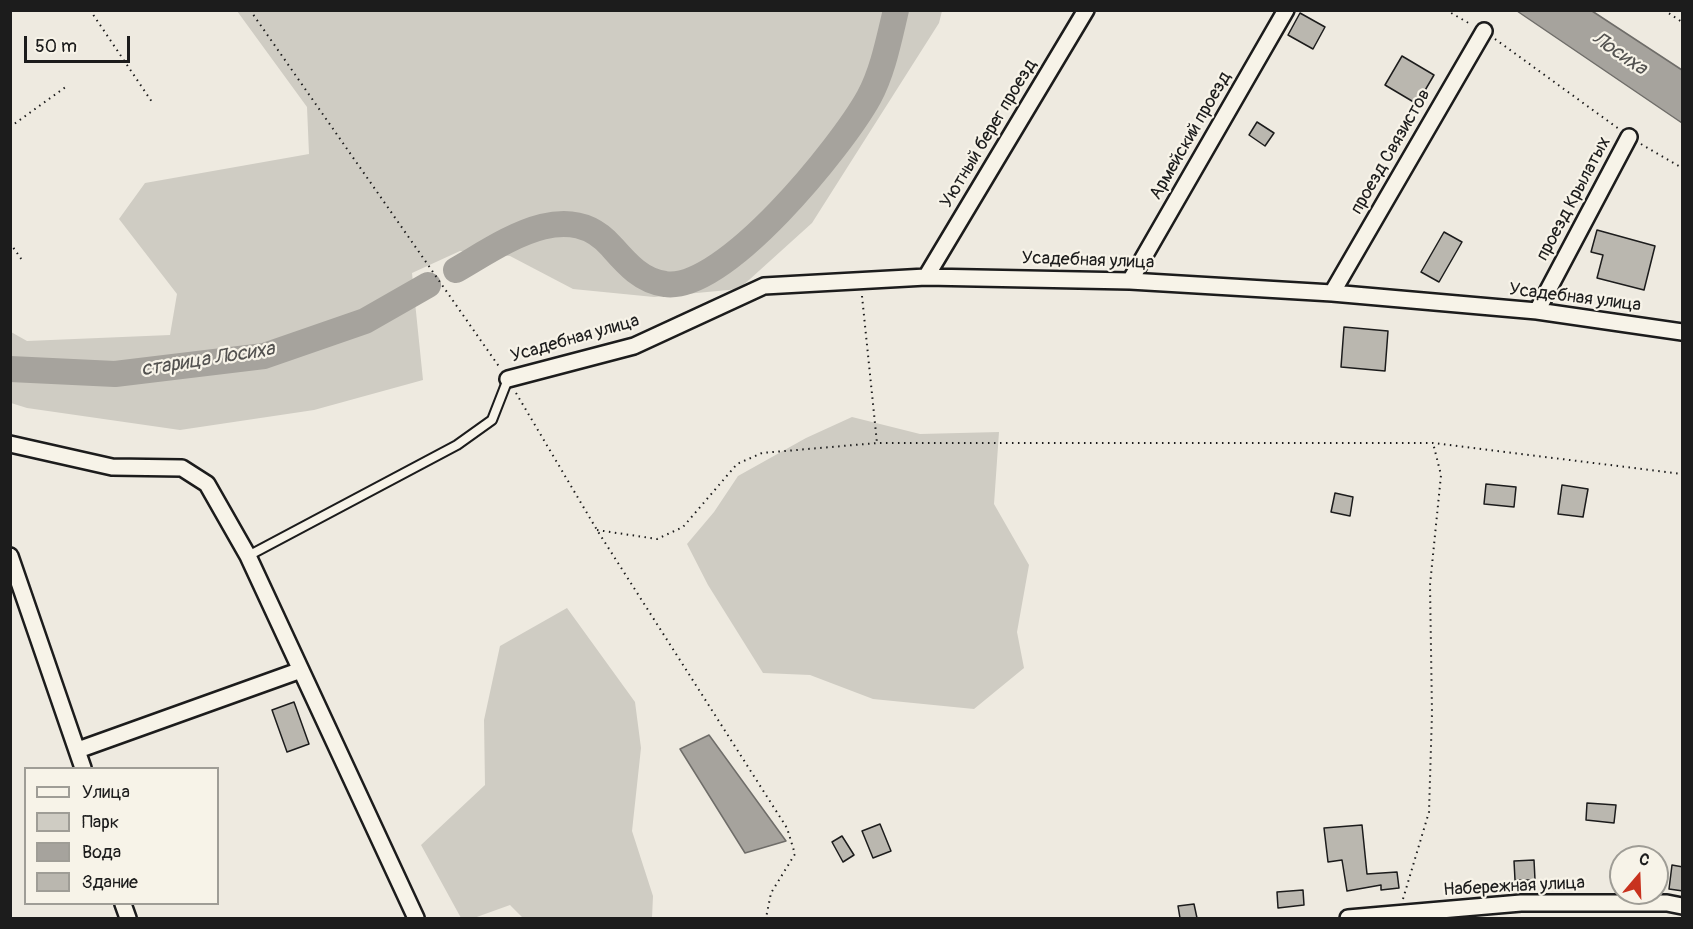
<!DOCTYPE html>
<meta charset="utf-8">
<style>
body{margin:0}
#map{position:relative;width:1693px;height:929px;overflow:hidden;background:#eeeae0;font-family:Pangolin,sans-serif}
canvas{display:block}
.frame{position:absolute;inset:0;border:12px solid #1c1c1c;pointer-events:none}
.legend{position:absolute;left:24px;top:767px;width:195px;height:138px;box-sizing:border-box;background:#f7f3e8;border:2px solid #9f9d96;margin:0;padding:8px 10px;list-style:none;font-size:18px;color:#1c1c1c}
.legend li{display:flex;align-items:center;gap:12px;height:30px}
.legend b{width:30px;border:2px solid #9f9d96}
.north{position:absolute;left:1609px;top:845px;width:60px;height:60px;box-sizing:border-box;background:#f7f3e8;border:2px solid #9f9d96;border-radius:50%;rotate:19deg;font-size:16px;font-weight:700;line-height:24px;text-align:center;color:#1c1c1c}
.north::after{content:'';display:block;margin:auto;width:21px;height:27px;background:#c8321e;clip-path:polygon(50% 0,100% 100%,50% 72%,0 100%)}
.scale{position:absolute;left:24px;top:36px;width:106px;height:27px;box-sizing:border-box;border:3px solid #1c1c1c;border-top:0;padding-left:8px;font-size:18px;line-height:21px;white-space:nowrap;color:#1c1c1c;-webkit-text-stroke:4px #f7f3e8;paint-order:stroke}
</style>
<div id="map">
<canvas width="1693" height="929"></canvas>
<div class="frame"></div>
<ul class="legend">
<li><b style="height:8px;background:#f7f3e8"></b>Улица</li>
<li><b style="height:16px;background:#cfccc3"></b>Парк</li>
<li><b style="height:16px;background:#a6a39d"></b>Вода</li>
<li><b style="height:16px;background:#bab7af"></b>Здание</li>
</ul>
<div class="north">С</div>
<div class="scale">50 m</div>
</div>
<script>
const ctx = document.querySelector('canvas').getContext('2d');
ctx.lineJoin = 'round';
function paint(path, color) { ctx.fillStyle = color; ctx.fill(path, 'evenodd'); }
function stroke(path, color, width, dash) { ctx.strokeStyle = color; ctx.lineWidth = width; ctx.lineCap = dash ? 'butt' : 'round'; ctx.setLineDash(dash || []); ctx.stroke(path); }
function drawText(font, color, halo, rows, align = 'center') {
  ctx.font = font + ' Pangolin,sans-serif'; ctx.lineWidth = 4.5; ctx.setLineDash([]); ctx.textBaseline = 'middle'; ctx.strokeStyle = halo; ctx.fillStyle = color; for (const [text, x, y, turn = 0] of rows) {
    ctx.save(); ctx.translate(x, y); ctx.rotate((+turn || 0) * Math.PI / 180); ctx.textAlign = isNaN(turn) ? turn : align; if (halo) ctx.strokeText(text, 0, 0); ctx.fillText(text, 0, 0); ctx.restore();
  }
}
const green = new Path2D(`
 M237 11H942L939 23 812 223 739 289 654 297 573 289 510 256 460 251 412 273 423 380 314 410 180 430 27 408 11 403V332L27 341 170 335 177 294 119 219 145 183 309 154 307 107Z
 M852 417 920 434 999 432 994 504 1029 565 1017 632 1024 668 974 709 873 699 810 675 763 673 708 585 687 544 714 512 738 476 806 438Z
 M567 608 635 702 641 748 632 831 653 896 652 918H523L510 905 474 918H461L421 845 485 785 484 720 500 646Z`);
const water = new Path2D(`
 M1517 11H1592L1682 70V123Z
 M709 735 786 841 745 853 680 749Z`);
const river = new Path2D(`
 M456 270C500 245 566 195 611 246 626 263 641 281 665 284 724 293 842 146 869 97 883 71 889 39 896 10
 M10 369 115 374 264 356 365 321 428 285`);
const building = new Path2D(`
 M1300 13 1325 27 1313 49 1288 35Z
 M1402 56 1434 75 1417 104 1385 85Z
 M1257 122 1274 133 1265 146 1249 135Z
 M1597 230 1655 246 1644 290 1597 278 1603 255 1591 252Z
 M1444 232 1462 242 1439 282 1421 272Z
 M1344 327 1388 331 1385 371 1341 367Z
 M1486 484 1516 487 1514 507 1484 504Z
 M1562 485 1588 489 1583 517 1558 514Z
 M1335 493 1353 497 1350 516 1331 512Z
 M294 702 309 744 287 752 272 710Z
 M1587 803 1616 805 1614 823 1586 820Z
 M880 824 891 851 873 858 862 831Z
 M1362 825 1367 874 1397 872 1399 888 1381 890V885L1347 891 1342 860 1328 862 1324 828Z
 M842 836 854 855 843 862 832 842Z
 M1534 860 1535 880H1515L1514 861Z
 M1672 865 1683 867V891L1669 889Z
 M1303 890 1304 905 1278 908 1277 892Z
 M1194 904 1197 918H1180L1178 906Z`);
const path = new Path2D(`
 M90 10 152 102
 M250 10 500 368
 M1446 10 1472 25
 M1664 10 1682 22
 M1495 39 1619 129
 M10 127 67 86
 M1641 144 1682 168
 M10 243 22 260
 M862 296 877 443
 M516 393 597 530 787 828 795 854 771 893 766 918
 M597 530 657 539 683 527 737 464 762 453 877 443H1433L1682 474
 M1403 899 1429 812 1432 713 1430 585 1441 475 1433 443`);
const lane = new Path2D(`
 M248 556 457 445 492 420 508 379`);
const street = new Path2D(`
 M926 277 1086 10
 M1130 281 1286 10
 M1332 293 1484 31
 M1537 311 1629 137
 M508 379 634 346 764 286 926 277 1130 281 1332 293 1537 311 1682 332
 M10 444 112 467 182 468 207 484 248 556 416 918
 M10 556 83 768
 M78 750 301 670
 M123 904 128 918
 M1348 918 1521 903H1667L1682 906`);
const streetNames = [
 ["Уютный берег проезд",989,134,-59],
 ["Армейский проезд",1191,136,-60],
 ["проезд Связистов",1391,152,-60],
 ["проезд Крылатых",1574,199,-62],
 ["Усадебная улица",1088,261,2],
 ["Усадебная улица",1575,298,7],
 ["Усадебная улица",575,339,-16],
 ["Набережная улица",1514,887,-3]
];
const waterNames = [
 ["Лосиха",1619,54,34],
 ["старица Лосиха",208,360,-9]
];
paint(green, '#cfccc3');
paint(water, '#a6a39d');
stroke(water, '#6f6d69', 1.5);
stroke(river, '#a6a39d', 26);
paint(building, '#bab7af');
stroke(building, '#1c1c1c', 1.5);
stroke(lane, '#1c1c1c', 12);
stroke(street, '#1c1c1c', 20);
stroke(path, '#1c1c1c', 2, [1.5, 4.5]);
stroke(lane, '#f7f3e8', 8);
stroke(street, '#f7f3e8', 15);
drawText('18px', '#1c1c1c', '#f7f3e8', streetNames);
drawText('italic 20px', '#535250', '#f7f3e8', waterNames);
</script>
